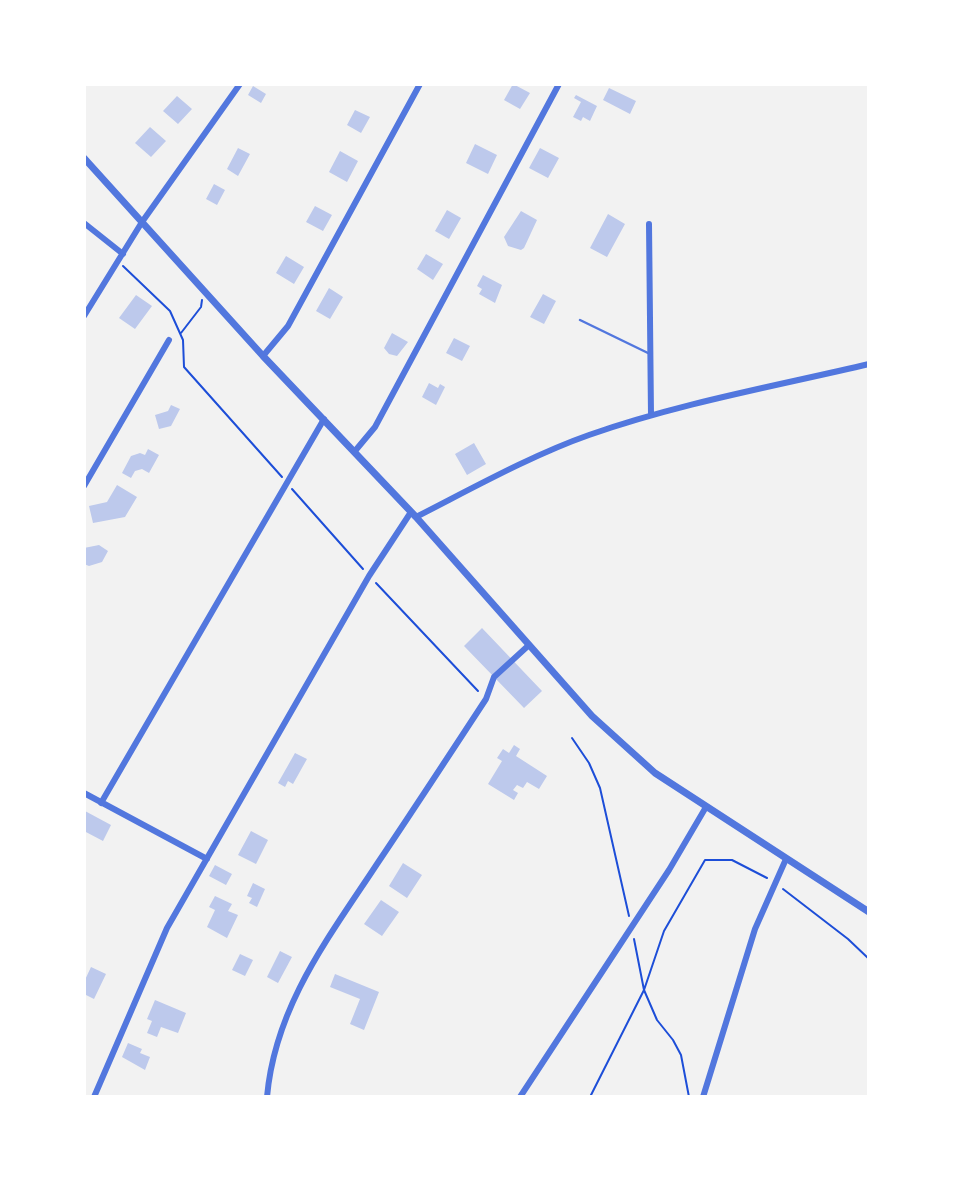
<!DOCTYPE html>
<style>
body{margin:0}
#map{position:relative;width:953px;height:1181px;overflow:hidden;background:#f2f2f2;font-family:Mulish,sans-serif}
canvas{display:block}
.frame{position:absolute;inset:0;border:86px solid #fff;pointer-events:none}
</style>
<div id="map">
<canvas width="953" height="1181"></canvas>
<div class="frame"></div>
</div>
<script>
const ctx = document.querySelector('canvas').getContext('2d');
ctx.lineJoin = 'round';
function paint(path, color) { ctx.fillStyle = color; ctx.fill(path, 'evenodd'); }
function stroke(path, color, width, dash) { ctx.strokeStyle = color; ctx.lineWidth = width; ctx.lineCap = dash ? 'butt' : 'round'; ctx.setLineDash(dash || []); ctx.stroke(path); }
const building = new Path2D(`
 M513 84 530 93 520 109 504 100Z
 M253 86 266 94 261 103 248 95Z
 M609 88 636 101 630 114 603 100Z
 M576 95 597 106 590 121 583 117 581 121 573 117 581 102 574 98Z
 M177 96 192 109 178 124 163 111Z
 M355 110 370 117 361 133 347 125Z
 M150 127 166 141 151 157 135 143Z
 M475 144 497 155 488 174 466 163Z
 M238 148 250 154 238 176 227 169Z
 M540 148 559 158 548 178 529 168Z
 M340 151 358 161 347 182 329 172Z
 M214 184 225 190 217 205 206 199Z
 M315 206 332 215 323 231 306 222Z
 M447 210 461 218 449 239 435 231Z
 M521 211 537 220 524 248 521 250 508 246 504 237Z
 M608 214 625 224 607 257 590 248Z
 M426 254 443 264 433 280 417 269Z
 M286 256 304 267 294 284 276 273Z
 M483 275 502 285 495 303 479 294 482 289 477 286Z
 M329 288 343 297 330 319 316 311Z
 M543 294 556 301 544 324 530 317Z
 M136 295 152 306 135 329 119 318Z
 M392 333 408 342 397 356 389 354 384 348Z
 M454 338 470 346 462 361 446 353Z
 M429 383 438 388 440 384 445 387 436 405 422 397Z
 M171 405 180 409 171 426 159 429 155 415 168 411Z
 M474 443 486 464 467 475 455 454Z
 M148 449 159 455 149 473 142 469 135 471 131 478 122 473 131 456 140 453 145 455Z
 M117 485 137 497 125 517 93 523 89 506 107 502Z
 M99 545 108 551 102 562 89 566 84 564V548Z
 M482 628 542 691 524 708 464 646Z
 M514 745 520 749 516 756 547 776 539 789 527 782 523 788 517 785 513 790 518 793 514 800 488 784 502 761 497 758 503 749 509 753Z
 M295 753 307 759 293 784 288 781 285 787 278 783Z
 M85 811 111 825 103 841 84 831Z
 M251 831 268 840 256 864 238 855Z
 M403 863 422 875 407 898 389 886Z
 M215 865 232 874 226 885 209 876Z
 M253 883 265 889 257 907 249 903 252 898 247 896Z
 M215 896 232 904 228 911 238 915 227 938 207 927 215 910 209 907Z
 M381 900 399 912 382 936 364 924Z
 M280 951 292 957 278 983 267 977Z
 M240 954 253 960 245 976 232 970Z
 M91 967 106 974 94 999 84 994V982Z
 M335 974 379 992 364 1030 350 1024 360 999 330 987Z
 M155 1000 186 1013 178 1033 161 1027 157 1037 147 1033 152 1021 147 1019Z
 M128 1043 142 1049 140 1053 150 1057 145 1070 122 1057Z`);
const path = new Path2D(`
 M123 266 170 311 183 340 184 367 282 477
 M181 333 201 307 202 300
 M292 489 363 569
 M376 583 478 691
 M572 738 589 763 600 788 629 916
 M783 889 848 939 869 959
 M634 939 644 990 657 1020 673 1040 681 1055 689 1097
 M590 1097 644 990 664 931 705 860H732L767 878`);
const service = new Path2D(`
 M580 320 650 354`);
const minor = new Path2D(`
 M84 223 123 254
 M649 224 651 415
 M84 316 142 222 240 84
 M263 356 288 326 420 84
 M355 451 375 427 559 84
 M84 486 169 340
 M416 517C471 489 532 455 589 435 680 403 776 386 869 364
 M84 793 207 859
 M101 803 324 419
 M94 1097 167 928 369 576 411 512
 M267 1097C275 1006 329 937 377 864 414 809 450 754 486 699L494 677 529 645
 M520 1097 669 870 706 807
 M703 1097 755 929 786 859`);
const tertiary = new Path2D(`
 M84 158 263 356 416 517 592 716 655 773 869 912`);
paint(building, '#bdc9ec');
stroke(path, '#1d4ed8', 2);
stroke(service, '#5277de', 2.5);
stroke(minor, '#5277de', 6);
stroke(tertiary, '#5277de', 7);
</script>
